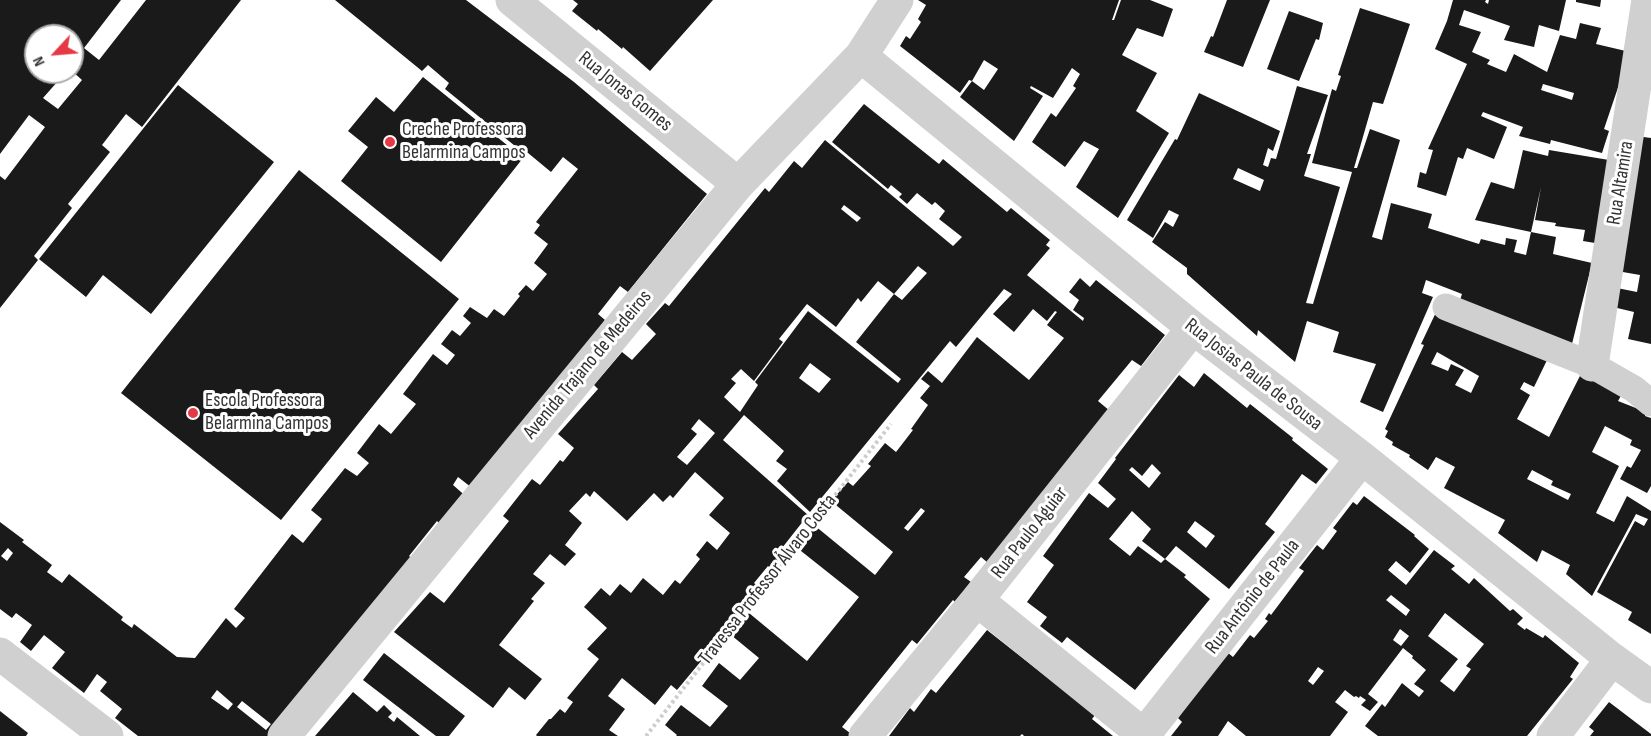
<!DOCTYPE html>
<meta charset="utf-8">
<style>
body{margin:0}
#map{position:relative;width:1651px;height:736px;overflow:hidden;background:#fff;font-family:"Sofia Sans Condensed",sans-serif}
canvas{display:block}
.north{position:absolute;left:24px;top:24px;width:60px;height:60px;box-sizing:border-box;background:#fff;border:2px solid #adadad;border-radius:50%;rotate:244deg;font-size:16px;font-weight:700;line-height:24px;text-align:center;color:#333}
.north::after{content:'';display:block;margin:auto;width:21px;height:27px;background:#e63946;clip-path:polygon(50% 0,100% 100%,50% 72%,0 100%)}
</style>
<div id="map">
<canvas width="1651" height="736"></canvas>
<div class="north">N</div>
</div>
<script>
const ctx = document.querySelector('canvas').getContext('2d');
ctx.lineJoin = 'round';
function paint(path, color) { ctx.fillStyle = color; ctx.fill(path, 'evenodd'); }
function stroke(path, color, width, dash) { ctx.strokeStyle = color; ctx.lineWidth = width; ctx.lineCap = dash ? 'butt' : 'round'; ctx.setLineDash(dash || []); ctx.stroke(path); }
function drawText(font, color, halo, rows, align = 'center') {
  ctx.font = font + ' "Sofia Sans Condensed",sans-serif'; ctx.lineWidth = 6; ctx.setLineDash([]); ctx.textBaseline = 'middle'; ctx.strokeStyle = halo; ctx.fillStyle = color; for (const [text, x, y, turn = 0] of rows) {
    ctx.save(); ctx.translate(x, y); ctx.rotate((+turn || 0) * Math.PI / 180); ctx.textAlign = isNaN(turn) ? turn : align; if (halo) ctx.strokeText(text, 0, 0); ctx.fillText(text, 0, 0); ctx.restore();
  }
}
const building = new Path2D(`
 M0 0H121L84 48 99 60 146 0H241L142 127 126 114 102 145 110 152 68 204 72 208 34 256 38 260 0 308V176L5 180 45 127 29 115 0 154ZM36 36H72V71L82 80 58 109 43 98 66 72H36Z
 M335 0H466L574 82 707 194 628 292 620 286 598 314 605 320 476 491 458 477 453 485 469 499 444 528 437 521 409 556 418 563 275 736H138L115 718 122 709 100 691 107 682 97 674 84 693 52 668 65 652 44 635 31 651 20 642 32 625 16 613 12 618 0 609V522L24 540 22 542 52 565 47 572 62 583 69 574 123 617 121 620 132 628 134 624 177 657 195 658 226 618 236 628 245 618 234 609 292 534 303 543 322 519 311 510 345 468 357 476 369 463 357 453 379 424 391 434 416 404 403 394 433 354 447 365 455 355 441 344 452 330 460 336 471 323 463 316 470 307 487 318 494 309 504 316 520 296 518 294 526 285 533 291 547 274 534 263 548 244 534 233 540 225 536 222 578 169 563 157 551 172 522 148 520 150 445 89 449 83 428 65 422 71ZM8 548 13 553 7 561 1 556ZM217 690 233 704 228 710 211 698ZM242 701 271 724 266 730 237 707Z
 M573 0H713L650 71 623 47 622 49 598 29 597 31 572 11 578 4Z
 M918 0H1119L1112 20H1114L1121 0H1150L1173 9 1163 37 1137 28 1122 55 1157 73 1136 111 1169 133 1118 218 1076 187 1099 149 1084 141 1065 167 1032 142 1051 113 1056 117 1076 88 1073 86 1080 74 1072 68 1053 98 1031 86 1030 88 1043 96 1014 141 960 97 972 81 969 80 960 93 900 46 906 36 910 39 921 22 918 19 926 5ZM984 60 998 69 984 90 972 81Z
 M1227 0H1270L1243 67 1204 52 1211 36 1213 37Z
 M1453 0H1486L1485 2 1488 4 1489 0H1566L1559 31 1539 25 1534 47 1504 40 1510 26 1464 10 1459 25 1481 32 1472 52 1490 60 1487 64 1506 72 1514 54 1547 72 1560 35 1576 39 1580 23 1601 28 1596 44 1630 52 1604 129 1609 131 1602 153 1551 140 1550 144 1519 136 1523 127 1483 112 1481 116 1507 127 1494 159 1467 148 1463 159 1458 157 1446 196 1417 187 1420 172 1426 174 1433 150 1428 149 1467 64 1435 49 1447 21ZM1543 84 1574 93 1572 100 1541 90Z
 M1576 0H1601L1600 7 1576 2Z
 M1360 8 1410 24 1383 104 1373 102 1354 168H1357L1370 129 1400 140 1372 237 1382 240 1391 203 1432 214 1428 228 1479 244 1481 239 1505 245 1506 238 1517 240 1514 252 1526 255 1531 232 1556 237 1553 254 1592 263 1570 352 1457 309 1462 294 1426 280 1422 293 1433 297 1383 412 1360 402 1376 364 1333 352 1339 332 1307 321 1295 362 1258 330 1257 336 1187 274V268L1152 242 1165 222 1173 227 1179 215 1169 210 1153 238 1127 220 1175 139 1177 140 1199 93 1280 131 1273 151 1268 148 1263 165 1268 167 1271 158 1276 159 1297 86 1328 95 1307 154H1311L1304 176 1340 187 1306 303 1313 304 1352 172 1312 163 1332 89 1336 91 1341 76 1338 75ZM1238 168 1264 180 1260 191 1233 179Z
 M1289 11 1323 23 1319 40 1316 39 1299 81 1267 69Z
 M423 77 523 158 441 262 341 181 368 147 348 131 376 97 394 112Z
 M178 85 274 162 151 314 103 275 86 297 39 259Z
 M864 104 939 164 943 159 1007 212 1011 208 1050 240 1046 245 1050 248 1027 275 1083 321 1084 318 1073 310 1079 300 1069 292 1080 278 1090 287 1096 280 1165 335 1141 366 1132 360 1098 401 1110 411 988 563 981 557 964 577 971 582 955 602 953 600 917 644 912 640 842 727 854 736H676L677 735 665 725 681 705 710 727 728 706 702 686 719 663 740 680 759 658 731 635 749 613 807 661 859 597 796 547 814 525 875 575 893 552 831 501 848 482 853 486 871 466 868 464 885 443 896 452 913 430 911 429 928 405 920 398 930 386 921 379 928 371 942 383 977 337 1029 380 1064 338 1047 325 1057 312 1055 311 1047 321 1033 309 1014 332 993 314 1012 294 1004 289 956 347 950 341 810 512 777 481 787 469 776 461 784 451 744 415 723 440 808 515 782 548 786 552 771 569 768 566 754 583 761 589 677 690 671 685 655 705 622 678 608 696 625 709 609 730 618 736H537L536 735 549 719H551L560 709 565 713 573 702 567 698 599 659 587 649 607 628 584 607 601 588 610 596 620 584 631 593 643 578 663 595 675 580 680 584 700 559 696 555 707 541 717 550 730 533 709 515 724 498 695 472 673 498 670 495 663 502 654 493 627 521 594 491 590 497 586 493 569 511 582 523 565 545 576 554 565 566 550 554 533 574 545 583 531 599 534 601 499 645 542 679 525 700 509 687 493 708 394 632 430 592 444 603 509 521 503 516 532 479 540 485 560 460 563 462 574 448 558 434 598 389 594 385 622 352 632 360 656 334 646 324 665 303 669 306 765 188 769 192 794 161 802 168 825 140 953 246 962 237 939 219 945 211 935 202 932 205 917 193 907 204 899 197 902 194 891 185 888 189 832 142ZM844 205 861 218 857 222 841 209ZM918 266 927 273 902 300 894 294 856 342 901 379 898 383 808 311 755 382 758 385 740 412 724 397 736 383 731 379 741 369 754 381 783 342 779 339 807 304 836 327 858 298 861 302 878 281 894 294ZM810 363 831 379 819 393 799 378ZM699 419 715 433 687 465 677 457 697 434 691 429ZM921 508 925 511 908 531 904 528Z
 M1636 136 1651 138V344L1628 339 1634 312 1613 307 1617 288 1637 292 1640 275 1617 271Z
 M1523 150 1548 156 1549 150 1615 161 1601 244 1583 241 1585 230 1555 226 1556 223 1535 220 1541 187 1531 232 1475 220 1491 182 1514 189Z
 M299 170 459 299 281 520 121 393Z
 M1439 306 1549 356 1534 387 1524 382 1520 389 1530 395 1517 419 1549 437 1583 370 1626 387 1618 401 1646 412 1645 416 1651 418V486L1647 493 1620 479 1627 466 1631 468 1641 450 1630 445 1632 440 1605 426 1592 452 1619 466 1596 513 1614 522 1627 496 1651 511V634L1628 620 1632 612 1597 592 1635 521 1644 526 1648 519 1636 514 1592 596 1566 574 1570 565 1542 550 1537 562 1498 533 1505 520 1444 488 1455 467 1436 457 1428 470 1409 457 1410 455 1392 445 1393 442 1385 437 1388 431 1385 429 1424 345 1421 344ZM1437 352 1479 376 1471 393 1455 385 1464 370 1451 364 1448 371 1431 364ZM1532 470 1553 481 1551 485 1571 494 1568 500 1527 479Z
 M1204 373 1247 408 1250 404 1293 438 1292 440 1328 469 1316 484 1302 474 1265 524 1275 532 1229 589 1176 546 1165 559 1142 541 1151 529 1132 511 1109 539 1130 556 1138 546 1161 563 1165 559 1186 575 1184 577 1210 599 1135 690 1067 637 1062 643 1040 626 1047 617 1027 602 1054 565 1043 556 1089 493 1108 508 1116 499 1098 483 1116 459 1115 458 1179 375 1194 387ZM1152 464 1161 473 1149 488 1129 470 1132 467 1142 476ZM1195 521 1215 536 1206 548 1187 532Z
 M1364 496 1415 535 1414 536 1429 549 1410 573 1396 561 1388 570 1406 585 1434 550 1455 566 1451 569 1469 584 1474 578 1510 611 1513 609 1523 618 1517 624 1525 630 1526 628 1543 638 1545 635 1579 663 1570 677 1573 679 1527 736H1378L1365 726 1382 704 1385 707 1402 683 1419 697 1424 691 1414 684 1426 670 1412 658 1413 656 1403 648 1368 694 1378 702 1370 711 1361 705 1366 700 1360 696 1359 698 1356 696 1354 697 1345 690 1335 702 1348 712 1330 736H1246L1228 721 1218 736H1171L1182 722 1178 718 1227 652 1233 657 1250 635 1254 638 1268 621 1265 619 1269 613 1271 615 1304 571 1299 568 1317 545 1323 550 1337 531 1333 528 1353 502 1357 505ZM1391 595 1410 610 1406 616 1386 600ZM1445 613 1484 644 1466 666 1471 669 1454 692 1440 681 1458 659 1428 636ZM1400 629 1409 636 1401 646 1393 640ZM1318 667 1324 671 1313 685 1308 681Z
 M987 630 1095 715 1092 719 1113 736H1024L1022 734 1020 736H889L910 708 914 712 931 689 936 693Z
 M384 653 465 716 449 736H436L363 680Z
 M353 692 377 712 384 705 392 713 388 717 394 722 397 717 420 736H315Z
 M1609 702 1651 734V736H1590L1594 731 1589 727Z
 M0 711 28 733 26 736H0Z`);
const path = new Path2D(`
 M646 736 891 424`);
const lane = new Path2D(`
 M1446 307 1592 365 1634 389 1651 403`);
const street = new Path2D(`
 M512 0 738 184
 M861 56 1193 328 1362 458 1612 659 1651 687
 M1592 365 1648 0
 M977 600 1144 735
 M0 654 107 736
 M284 736 738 184 861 56 897 0
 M865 736 977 600 1193 328
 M1143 736 1362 458
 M1553 736 1612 659`);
const markers = [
 [390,142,6,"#e63946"],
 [193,413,6,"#e63946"]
];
const streetNames = [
 ["Rua Jonas Gomes",625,92,39],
 ["Rua Altamira",1621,183,-81],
 ["Avenida Trajano de Medeiros",588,365,-50],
 ["Rua Josias Paula de Sousa",1253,375,38],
 ["Rua Paulo Aguiar",1030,533,-52],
 ["Travessa Professor Álvaro Costa",768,580,-52],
 ["Rua Antônio de Paula",1253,597,-52]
];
const poiNames = [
 ["Creche Professora",402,130],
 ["Belarmina Campos",402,153],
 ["Escola Professora",205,401],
 ["Belarmina Campos",205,424]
];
paint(building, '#1a1a1a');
stroke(path, '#cdcdcd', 4, [3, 3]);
stroke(lane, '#d0d0d0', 27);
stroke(street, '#d0d0d0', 33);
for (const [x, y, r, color] of markers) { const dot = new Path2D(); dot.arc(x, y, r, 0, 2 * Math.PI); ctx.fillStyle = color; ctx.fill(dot); stroke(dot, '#fff', 2); }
drawText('20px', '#333', '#fff', streetNames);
drawText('20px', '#333', '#fff', poiNames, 'left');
</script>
